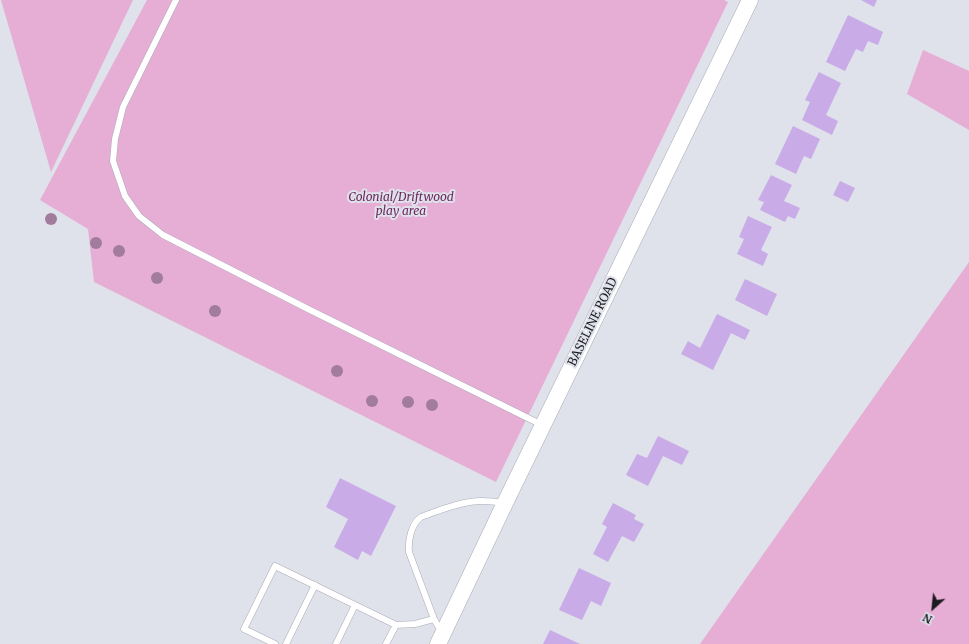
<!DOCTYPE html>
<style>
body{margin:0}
#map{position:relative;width:969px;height:644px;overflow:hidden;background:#dfe1eb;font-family:Merriweather,serif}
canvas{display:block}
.north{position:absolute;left:913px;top:588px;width:40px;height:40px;-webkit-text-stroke:3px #dfe1eb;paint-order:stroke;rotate:207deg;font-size:11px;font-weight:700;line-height:16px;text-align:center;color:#1c1c20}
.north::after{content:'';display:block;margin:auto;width:14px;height:18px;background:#1c1c20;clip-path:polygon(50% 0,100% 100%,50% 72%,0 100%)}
</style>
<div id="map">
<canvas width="969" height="644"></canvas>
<div class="north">N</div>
</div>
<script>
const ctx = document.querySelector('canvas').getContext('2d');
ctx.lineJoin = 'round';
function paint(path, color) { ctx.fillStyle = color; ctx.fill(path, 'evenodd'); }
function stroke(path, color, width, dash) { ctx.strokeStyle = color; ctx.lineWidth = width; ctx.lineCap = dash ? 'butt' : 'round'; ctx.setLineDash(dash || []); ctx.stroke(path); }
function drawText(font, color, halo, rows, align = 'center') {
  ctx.font = font + ' Merriweather,serif'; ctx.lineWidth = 4; ctx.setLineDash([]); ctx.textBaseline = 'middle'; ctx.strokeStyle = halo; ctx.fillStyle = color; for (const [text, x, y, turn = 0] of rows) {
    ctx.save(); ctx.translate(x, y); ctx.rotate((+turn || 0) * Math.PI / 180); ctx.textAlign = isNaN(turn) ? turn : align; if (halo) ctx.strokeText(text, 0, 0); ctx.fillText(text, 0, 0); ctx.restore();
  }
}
const green = new Path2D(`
 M1 0H133L51 172Z
 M147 0H724L728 2 496 482 94 282 88 229 40 200Z
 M923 50 969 71V130L907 94Z
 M969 262V644H700Z`);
const building = new Path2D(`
 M861 0H877L874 7Z
 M848 15 883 32 878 45 868 41 863 52 856 49 845 71 826 62Z
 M819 72 841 83 826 115 838 121 832 135 802 120 810 102 805 100Z
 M793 126 820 139 811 159 804 156 796 174 775 164Z
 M771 175 792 185 784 201 800 208 795 219 788 216 785 222 760 210 764 202 758 200Z
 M840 181 855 188 848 202 833 195Z
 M748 216 772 227 761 250 768 254 763 266 737 254 744 239 739 237Z
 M745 279 777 294 767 316 735 300Z
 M717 314 750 330 745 340 731 333 713 370 681 354 688 341 700 348Z
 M658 436 689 451 682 465 663 456 648 486 626 475 637 454 647 458Z
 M340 478 396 506 371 556 362 551 358 560 334 547 348 519 326 507Z
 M613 503 636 515 634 519 644 524 634 542 622 536 608 562 593 554 607 527 602 524Z
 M579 568 611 583 601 606 591 601 582 620 559 610Z
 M550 630 580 644H543Z`);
const service = new Path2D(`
 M176 0 123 107 115 139 113 161 125 196 139 216 163 235 308 309 542 425
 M442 633 434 619 409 552C408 541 411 524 421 517 423 516 427 515 429 514 445 508 467 500 484 501 491 501 497 502 503 503
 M275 644 244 629 275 566 396 625 415 624 434 619
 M286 644 315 585
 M336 644 355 605
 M386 644 396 625`);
const tertiary = new Path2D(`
 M438 644 505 503 750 0`);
const trees = [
 [51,219],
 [96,243],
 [119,251],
 [157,278],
 [215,311],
 [337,371],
 [372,401],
 [408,402],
 [432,405]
];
const parkNames = [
 ["Colonial/Driftwood",401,198],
 ["play area",401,212]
];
const streetNames = [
 ["BASELINE ROAD",593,322,-64]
];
paint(green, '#e6add5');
paint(building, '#c9ace7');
stroke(service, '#aaacb5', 7);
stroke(tertiary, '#aaacb5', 17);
stroke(service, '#fff', 6);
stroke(tertiary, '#fff', 16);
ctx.fillStyle = '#a17c9d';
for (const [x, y] of trees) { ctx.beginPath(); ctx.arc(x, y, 6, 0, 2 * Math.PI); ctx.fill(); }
drawText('italic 12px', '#6e295e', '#dfe1eb', parkNames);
drawText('12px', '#1c1c20', '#dfe1eb', streetNames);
</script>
